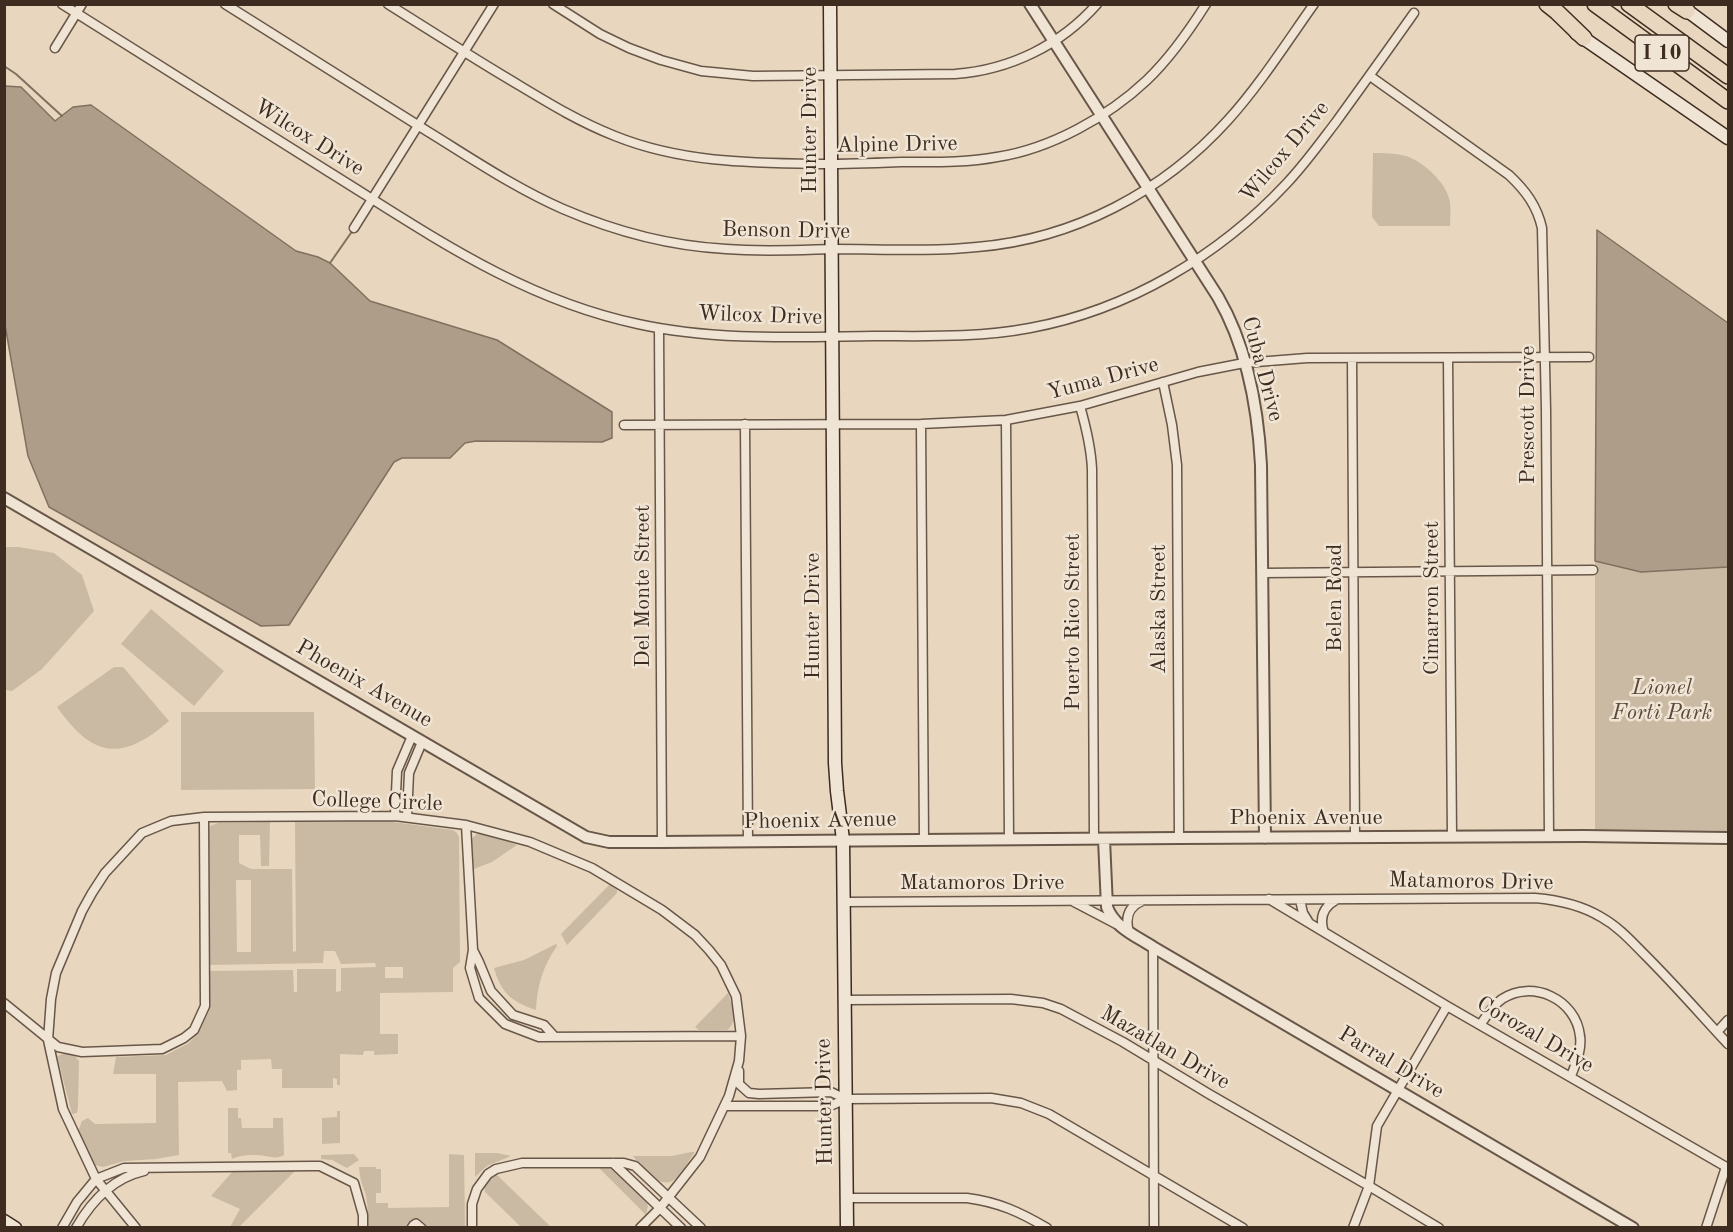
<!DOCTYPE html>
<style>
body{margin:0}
#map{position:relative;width:1733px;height:1232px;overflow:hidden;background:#e8d7be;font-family:"Old Standard TT",serif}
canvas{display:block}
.frame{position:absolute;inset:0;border:6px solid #3e2c21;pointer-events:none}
</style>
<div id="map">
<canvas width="1733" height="1232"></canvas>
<div class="frame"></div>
</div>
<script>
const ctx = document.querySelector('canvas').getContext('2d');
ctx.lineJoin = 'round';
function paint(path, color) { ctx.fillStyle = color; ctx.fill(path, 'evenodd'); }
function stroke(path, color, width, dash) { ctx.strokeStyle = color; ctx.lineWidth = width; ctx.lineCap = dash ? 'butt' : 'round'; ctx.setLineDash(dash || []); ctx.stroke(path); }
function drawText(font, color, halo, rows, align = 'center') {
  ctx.font = font + ' "Old Standard TT",serif'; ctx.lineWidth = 5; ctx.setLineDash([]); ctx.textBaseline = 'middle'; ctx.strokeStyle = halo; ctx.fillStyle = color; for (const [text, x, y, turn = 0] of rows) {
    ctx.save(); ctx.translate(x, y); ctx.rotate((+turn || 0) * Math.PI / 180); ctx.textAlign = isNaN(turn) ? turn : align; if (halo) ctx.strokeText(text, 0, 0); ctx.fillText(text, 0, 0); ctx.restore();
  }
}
const green = new Path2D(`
 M1373 153C1384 153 1395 153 1406 156 1424 162 1447 183 1450 202 1451 210 1450 218 1450 226H1379L1372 217Z
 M5 547H19L54 553 82 575 94 611 42 669 12 691 5 690Z
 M1595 561 1641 572 1728 567V831L1595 830Z
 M151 609 224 671 194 706 121 644Z
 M114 667H123L169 721C122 762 93 758 57 707Z
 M181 712H314L315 789 181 790Z
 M386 821 453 830 457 833 459 837 460 962 453 968V992L380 993V1034H398V1054L374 1055V1051H364L363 1055 340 1054V1085H337V1079L333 1078V1088H282V1069H272L271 1059 241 1060V1070H237V1090L227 1091 222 1081 178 1082 179 1155 156 1159 125 1161 103 1167 95 1165 78 1131 82 1121 88 1118 95 1124 156 1123V1074H113L116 1057 166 1055 189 1043 200 1030 209 1011 210 971 293 970 294 992H297V969H336V992L341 991V968L376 967 375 963 341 964 335 951H324L323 963 210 965 208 832 210 826 218 823 270 822 269 866H261L260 835H239V863L251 869H292L293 952 296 951 295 822ZM236 880H251V952H237ZM403 967V978H385V967Z
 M483 833 517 845 492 862 474 869 471 868 470 840 477 834Z
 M612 884 617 888V893L567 945 561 934 609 885Z
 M556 944 557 946C543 966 537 986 536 1010 512 1002 501 993 494 968L524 960Z
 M728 993C732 1005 739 1022 727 1030H699L695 1027Z
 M66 1053 75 1056 79 1061 78 1107 77 1113 72 1114 57 1056Z
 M228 1108H238V1118H241L242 1128H273V1118H283L284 1155C277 1159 273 1157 265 1156 256 1154 240 1155 232 1159L231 1153H228Z
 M337 1111H340V1143L322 1144V1118L337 1117Z
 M691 1152H695C689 1160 683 1172 675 1179 661 1192 641 1166 633 1156H672Z
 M475 1153H497L511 1156 487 1166 475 1177Z
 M354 1154 359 1160 347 1168 332 1160 321 1159V1155Z
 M449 1154 464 1155 465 1227H368C368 1216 368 1203 365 1192 361 1182 360 1178 359 1167H376V1169H381V1193H376V1203H388V1208L449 1207Z
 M598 1167 613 1168 646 1200 648 1206 646 1215Z
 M233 1171H295L239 1227H230L240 1209 211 1196Z
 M493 1175H497L551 1227H521L485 1192 484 1184Z`);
const water = new Path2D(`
 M5 86 21 87 55 121 73 107 91 105 296 251 318 257 330 263 370 301 497 340 612 412V438L602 442 476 441 465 443 450 458H402L394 462 289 625 261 626 49 507 28 456 5 325Z
 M1597 230 1728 323V567L1641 572 1595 561Z`);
const stream = new Path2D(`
 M4 66 16 74 62 116
 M330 263 353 230`);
const pedestrian = new Path2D(`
 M411 1228 413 1225 416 1223 422 1228`);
const minor = new Path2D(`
 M62 4C151 60 240 116 329 172 429 234 520 299 638 324 715 341 795 337 873 336 926 336 978 338 1030 328 1128 310 1219 256 1287 183 1305 164 1320 143 1336 122 1362 86 1388 50 1414 13
 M225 4C293 47 360 89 427 131 471 158 515 188 563 209 614 231 670 246 726 249 762 252 798 250 833 249 881 249 929 252 977 247 1074 239 1163 192 1228 120 1259 86 1287 42 1314 4
 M388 4C426 28 464 52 502 75 539 97 574 120 615 136 682 163 752 163 823 164 849 164 875 163 901 162 934 162 965 163 997 157 1050 149 1108 117 1147 80 1170 58 1189 31 1206 4
 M553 4 600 34 629 48 661 60 701 71 753 76 955 74C1010 70 1061 45 1097 4
 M55 48 82 4
 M1370 76 1509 175C1526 191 1537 206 1542 228L1546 410 1549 837
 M354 228 494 4
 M659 329 662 842
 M1352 358 1355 838
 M1448 358 1452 837
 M1163 382 1172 425 1177 465 1179 838
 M1080 406C1086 427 1091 447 1092 469L1094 839
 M1006 420 1009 839
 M745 424 748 841
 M921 424 924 840
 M624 425 921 424 1006 420 1080 406 1198 372 1244 363 1307 358 1589 357
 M1263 573 1593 570
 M395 816 397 771 412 736
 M407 817 409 773 422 742
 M466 825 473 950 470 968 479 998 505 1024 539 1037 741 1036
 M1269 899 1447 1006 1728 1168
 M1300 900 1303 913 1308 921
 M844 902C1075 902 1305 899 1535 898 1558 900 1581 905 1601 917 1619 927 1632 942 1646 956 1675 985 1701 1015 1728 1044
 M1074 902 1116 924
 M1129 932C1125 918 1128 907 1142 901
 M1324 932C1319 918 1323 907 1336 900
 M1153 947 1154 1228
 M473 950 479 962 491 991 513 1015 544 1025 553 1035
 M845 1000 1011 999 1043 1003 1061 1009 1123 1042 1209 1094 1369 1186 1439 1228
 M4 1003 58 1047 82 1052 162 1049 184 1038 194 1030 205 1006 204 817
 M1481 1024C1487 1015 1492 1006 1502 999 1532 979 1576 999 1580 1036 1582 1050 1576 1063 1571 1076
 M1717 1032 1728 1020
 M739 1071V1084L749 1093 759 1094 831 1092 846 1099 991 1098 1021 1103 1049 1114 1243 1228
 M725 1106H830L846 1099
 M613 1163 681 1228
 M847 1198H967C998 1202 1020 1212 1047 1228
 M62 1228 77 1202 96 1179 124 1168 313 1166H320L354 1183 363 1215V1228
 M76 1228C92 1200 113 1178 144 1171
 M136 1228 96 1179 63 1109 48 1040 51 999 56 973 82 911 92 893 105 873 142 833 171 821 204 817 395 816 466 825 530 842 592 868 662 910 695 935 709 950 721 965 736 996 741 1036 739 1061 729 1096 700 1157 660 1208 640 1228
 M472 1228V1204L477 1189 488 1174 496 1169 522 1163H624L635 1166 701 1228
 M1353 1228 1369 1186 1377 1126 1447 1006
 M1706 1228 1726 1167`);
const tertiary = new Path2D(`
 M1030 4 1218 297C1247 347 1258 408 1261 465L1265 838
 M4 498 586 837 609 842H662L1179 838 1584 836 1728 838
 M1104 839 1107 907C1114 927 1136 936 1153 947L1633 1228`);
const secondary = new Path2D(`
 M830 4 835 763 837 791 843 840 847 1228
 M1681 6 1728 41
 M1576 33 1728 138
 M4 1221 15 1228`);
const motorway = new Path2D(`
 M1547 4 1557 12 1584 38
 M1595 4 1728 101
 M1629 4 1728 76
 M1676 4 1687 11`);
const shields = [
 [1662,53,54]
];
const shieldNames = [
 ["I 10",1662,53]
];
const streetNames = [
 ["Hunter Drive",810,130,-90],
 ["Wilcox Drive",309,138,32],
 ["Alpine Drive",897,145,-1],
 ["Wilcox Drive",1285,152,-50],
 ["Benson Drive",786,231,1],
 ["Wilcox Drive",760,316,2],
 ["Cuba Drive",1262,369,75],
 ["Yuma Drive",1103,379,-15],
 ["Prescott Drive",1528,415,-90],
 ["Del Monte Street",643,586,-90],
 ["Belen Road",1335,598,-90],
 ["Cimarron Street",1432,598,-90],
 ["Alaska Street",1159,609,-90],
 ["Hunter Drive",813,616,-90],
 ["Puerto Rico Street",1073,622,-90],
 ["Phoenix Avenue",364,684,30],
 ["College Circle",377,802,2],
 ["Phoenix Avenue",1306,818],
 ["Phoenix Avenue",820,821,-1],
 ["Matamoros Drive",1471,882,1],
 ["Matamoros Drive",982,883],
 ["Corozal Drive",1535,1035,30],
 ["Mazatlan Drive",1165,1048,30],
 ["Parral Drive",1391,1063,31],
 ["Hunter Drive",825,1102,-91]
];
const parkNames = [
 ["Lionel",1662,688],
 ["Forti Park",1662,713]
];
paint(green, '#cbbaa3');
paint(water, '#ae9d89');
stroke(water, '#81705f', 1.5);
stroke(stream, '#81705f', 2);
stroke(pedestrian, '#685748', 10);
stroke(minor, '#685748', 11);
stroke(tertiary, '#685748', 14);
stroke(secondary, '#3e2c21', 15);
stroke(motorway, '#3e2c21', 18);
stroke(pedestrian, '#f0e5d5', 7);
stroke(minor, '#f0e5d5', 8);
stroke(tertiary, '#f0e5d5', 10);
stroke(secondary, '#f0e5d5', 12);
stroke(motorway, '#e8d7be', 15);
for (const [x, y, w] of shields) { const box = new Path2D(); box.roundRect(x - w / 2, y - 18, w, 36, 4.5); ctx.fillStyle = '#f0e5d5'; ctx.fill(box); stroke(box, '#3e2c21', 1.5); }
drawText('bold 21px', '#3e2c21', null, shieldNames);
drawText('22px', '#3e2c21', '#f0e5d5', streetNames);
drawText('italic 22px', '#5a483b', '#f0e5d5', parkNames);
</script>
